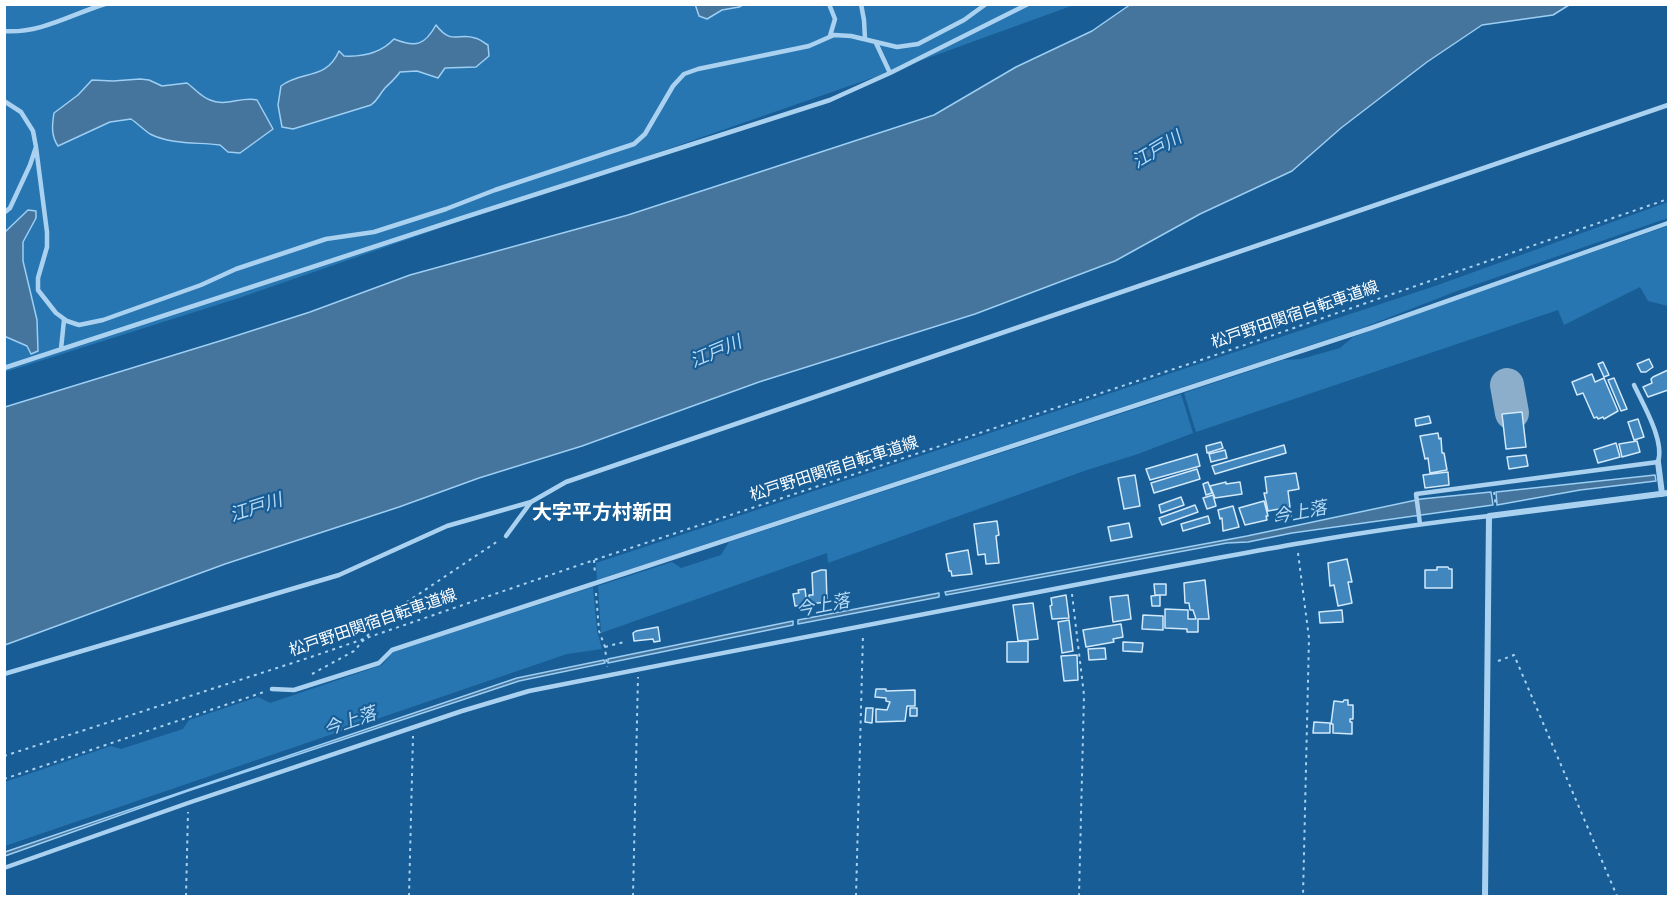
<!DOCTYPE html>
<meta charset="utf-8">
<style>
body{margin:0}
#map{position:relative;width:1673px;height:901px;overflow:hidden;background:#185d95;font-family:Cabin,sans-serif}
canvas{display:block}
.frame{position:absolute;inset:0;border:6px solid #fff;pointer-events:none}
</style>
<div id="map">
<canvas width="1673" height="901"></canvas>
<div class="frame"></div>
</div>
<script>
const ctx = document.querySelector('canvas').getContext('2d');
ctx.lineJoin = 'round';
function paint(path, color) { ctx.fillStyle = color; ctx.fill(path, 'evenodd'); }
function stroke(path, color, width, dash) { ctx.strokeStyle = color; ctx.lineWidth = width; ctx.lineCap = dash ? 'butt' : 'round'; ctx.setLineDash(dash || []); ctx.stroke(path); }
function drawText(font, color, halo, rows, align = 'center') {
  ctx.font = font + ' Cabin,"Noto Sans JP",sans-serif'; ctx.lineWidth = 4.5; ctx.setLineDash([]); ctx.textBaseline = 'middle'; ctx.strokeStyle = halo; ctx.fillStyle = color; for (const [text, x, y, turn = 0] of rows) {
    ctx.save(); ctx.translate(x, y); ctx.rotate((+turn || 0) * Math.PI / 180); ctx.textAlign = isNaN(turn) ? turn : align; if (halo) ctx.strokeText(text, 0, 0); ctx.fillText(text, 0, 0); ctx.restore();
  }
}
const green = new Path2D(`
 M4 5H1074L878 76 239 298 5 372Z
 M1668 202V218L1457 291 1362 328 597 580 596 563 1435 286Z
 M1668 226V306L1648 301 1640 287 1564 325 1558 310 1196 432 1184 393 1283 360 1301 359 1340 348 1353 337 1429 309Z
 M1181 394 1193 433 1138 454 1087 470 828 563 827 553 601 633 598 586 672 562 681 568 721 555 729 542Z
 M593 587 597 631 602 649 567 654 5 846V782L111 746 121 749 183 729 189 720 258 697 270 703 382 665 393 652Z`);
const water = new Path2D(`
 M695 4H743V5L739 7 722 10 707 19 699 16Z
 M1131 4 1569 5 1553 15 1482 25 1427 62 1341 128 1292 171 1200 214 1115 261 975 314 759 382 582 446 479 478 399 507 225 564 5 645V407L223 340 310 312 410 275 628 215 934 115 1016 67 1092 31Z
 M436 25C452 46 458 32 475 38 480 39 484 43 488 45L489 56 476 67 445 68 438 78 417 71 400 72C395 79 390 83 385 88 379 95 378 100 371 105L293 129 282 127 278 105 281 86C302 70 326 81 339 51L344 56C363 57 381 53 394 39 416 48 425 45 436 25Z
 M140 79 149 80 162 86 187 83C194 88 201 97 210 100 225 107 242 96 257 100L273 129 240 153 228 152 220 145C197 142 172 145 150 134 144 130 138 124 131 119L110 122 58 146C51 136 52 125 54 113L78 95 92 80 113 81Z
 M28 210 36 211V218L23 242V261L37 320 38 351 31 354 27 346 4 336 5 232Z
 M1655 475 1656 481 1580 490 1497 505 1496 492Z
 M1491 492 1493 505 1292 533 1248 542 1227 543 946 595 945 592 1247 536 1421 499Z
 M939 593V597L798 624V620Z
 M793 621V625L608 663V659Z
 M604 660 605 663 519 681 188 791 5 856V852L517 678Z`);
const taxiway = new Path2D(`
 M1507 385 1512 413`);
const building = new Path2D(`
 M1649 359 1653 367 1646 372H1641L1637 364Z
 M1603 362 1609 375 1604 377 1598 364Z
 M1668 370V390L1648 397 1643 387 1652 383 1651 379 1653 377Z
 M1592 374 1595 382 1604 378 1618 411 1604 419 1603 417 1598 419 1597 417 1594 418 1583 393 1577 395 1572 382Z
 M1614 378 1627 409 1621 411 1608 380Z
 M1522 412 1526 447 1506 449 1502 414Z
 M1429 416 1431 423 1416 426 1415 419Z
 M1638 419 1644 437 1634 440 1628 422Z
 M1438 433 1439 439 1441 438 1442 453H1444L1447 470 1430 473 1428 458 1425 459 1420 436Z
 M1637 441 1640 452 1622 457 1619 444Z
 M1221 442 1223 448 1207 453 1206 446Z
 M1616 443 1620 457 1598 463 1594 450Z
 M1284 445 1286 453 1215 474 1212 466Z
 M1225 450 1227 458 1211 462 1209 454Z
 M1197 454 1200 466 1150 480 1146 469Z
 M1526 455 1528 466 1509 469 1507 457Z
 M1197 469 1200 479 1154 493 1151 483Z
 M1448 472 1449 485 1425 488 1423 475Z
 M1296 473 1299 489 1288 491 1290 507 1268 511 1264 493H1267L1265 477Z
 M1135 475 1140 506 1124 509 1118 478Z
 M1208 482 1212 493 1206 495 1203 484Z
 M1226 482V484L1240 482 1242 494 1215 498 1210 486Z
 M1213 495 1216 506 1207 509 1203 498Z
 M1181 497 1184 505 1161 513 1159 505Z
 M1264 501 1268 516H1266L1267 520 1245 525 1239 508Z
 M1195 505 1198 512 1162 525 1159 518Z
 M1233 506 1239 527 1223 531 1222 518 1220 519 1218 510Z
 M1290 509 1291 516 1276 521V516L1282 515 1281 510Z
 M1208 516 1210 523 1183 531 1181 524Z
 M997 521 999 535 996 536 999 563 986 564 985 554 978 555 974 524Z
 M1129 523 1132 537 1111 541 1108 527Z
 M968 550 972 574 952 576 951 571H949L946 554Z
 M1347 559 1352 582H1348L1352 603 1338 606 1334 585 1330 586 1328 563Z
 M1437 567H1448L1449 569H1452V588H1425V570H1437Z
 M821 570H826L827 602 809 604V595H813L812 573Z
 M1205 580 1209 619H1198V632H1187V629L1165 628V609L1188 610V619H1196L1193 610H1190L1189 603H1185L1184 583Z
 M1154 584H1166V595H1155Z
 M805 589 807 605 795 606 793 594 799 593 798 590Z
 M1066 595 1069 618 1052 619 1050 606 1052 605 1051 598Z
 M1128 595 1131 619 1113 622 1110 597Z
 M1160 595V606H1152L1151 596Z
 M1033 603 1038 639 1018 641 1013 605Z
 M1342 610 1343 622 1320 623 1319 612Z
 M1143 615 1163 616V630L1142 629Z
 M1069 620 1073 651 1062 653 1058 622Z
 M1121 624 1123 637 1113 639 1114 642 1086 647 1083 630Z
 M658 627 660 641 654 642 653 639 634 641 633 633 636 631Z
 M1028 641V662H1007V642Z
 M1123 642 1143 643 1142 652 1123 651Z
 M1105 648 1106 659 1089 660 1088 649Z
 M1077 655 1078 680 1064 681 1061 656Z
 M876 689H886V691L915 690V706H907L905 721 876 722V709L887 710 890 702 886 701V698L875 697Z
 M1344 700H1348V705H1353V719H1350V722H1352V734L1333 733V724H1331L1334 701 1343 702Z
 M866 708H873L872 723 865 722Z
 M910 708H917V716H910Z
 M1314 722 1330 723V733H1313Z`);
const path = new Path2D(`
 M1494 492 1496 507
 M1298 553 1309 638 1303 896
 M594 560 595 575
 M596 593 599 631 605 647 607 667
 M1072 594 1084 695 1079 896
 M605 647 624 642
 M1498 661 1514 655 1617 896
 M312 674 354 651 383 618 498 541
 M4 756 311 657 594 560 1198 361 1668 199
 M4 779 264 692
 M186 896 188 812
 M409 896 413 736
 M633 896 638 677
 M856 896 863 634`);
const service = new Path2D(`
 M829 4 835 19 830 36
 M861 4 864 20 865 39
 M4 31C40 34 72 14 105 4
 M876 43 890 73
 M4 101 21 112 33 131 36 147 30 165 10 208 4 213
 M36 147 47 232V247L38 278V290L56 313 67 321 79 325 103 320 201 285 236 269 326 239 374 232 446 209 495 190 634 144 645 134 673 86 684 74 698 69 809 46 834 35 851 36 897 47 918 44 964 20 986 4
 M61 349 64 320
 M4 368 462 218 830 100 890 73 1028 4
 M1420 524 1416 494 1658 462C1665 441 1643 404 1634 385
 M506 536 531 502
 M4 674 339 575 447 526 531 502 566 482 1668 105
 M272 689 294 690 379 663 392 650 1371 328 1668 223
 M4 868 188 803 462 711 529 691C723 653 917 614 1111 578 1237 554 1362 530 1489 516`);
const minor = new Path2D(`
 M1658 462 1662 494
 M1485 896 1489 516 1668 493`);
const streetNames = [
 ["松戸野田関宿自転車道線",1295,315,-19],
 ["松戸野田関宿自転車道線",834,469,-18],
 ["松戸野田関宿自転車道線",373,623,-19]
];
const waterNames = [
 ["江戸川",1157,150,-31],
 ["江戸川",716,352,-23],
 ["江戸川",256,508,-18],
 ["今上落",1300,513,-11],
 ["今上落",823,606,-11],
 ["今上落",350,722,-19]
];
const quarterNames = [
 ["大字平方村新田",602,513]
];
paint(green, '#2876b1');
paint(water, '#45759d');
stroke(water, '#9dcef3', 1.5);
stroke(taxiway, '#8caeca', 34);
paint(building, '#4186bc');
stroke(building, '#d1e9fb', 1.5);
stroke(path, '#aad2f0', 2, [3, 4.5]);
stroke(service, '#aad2f0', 4.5);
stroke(minor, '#aad2f0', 6);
drawText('16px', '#fff', '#185d95', streetNames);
drawText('italic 18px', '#b6dbf7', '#185d95', waterNames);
drawText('bold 20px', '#fff', '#185d95', quarterNames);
</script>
